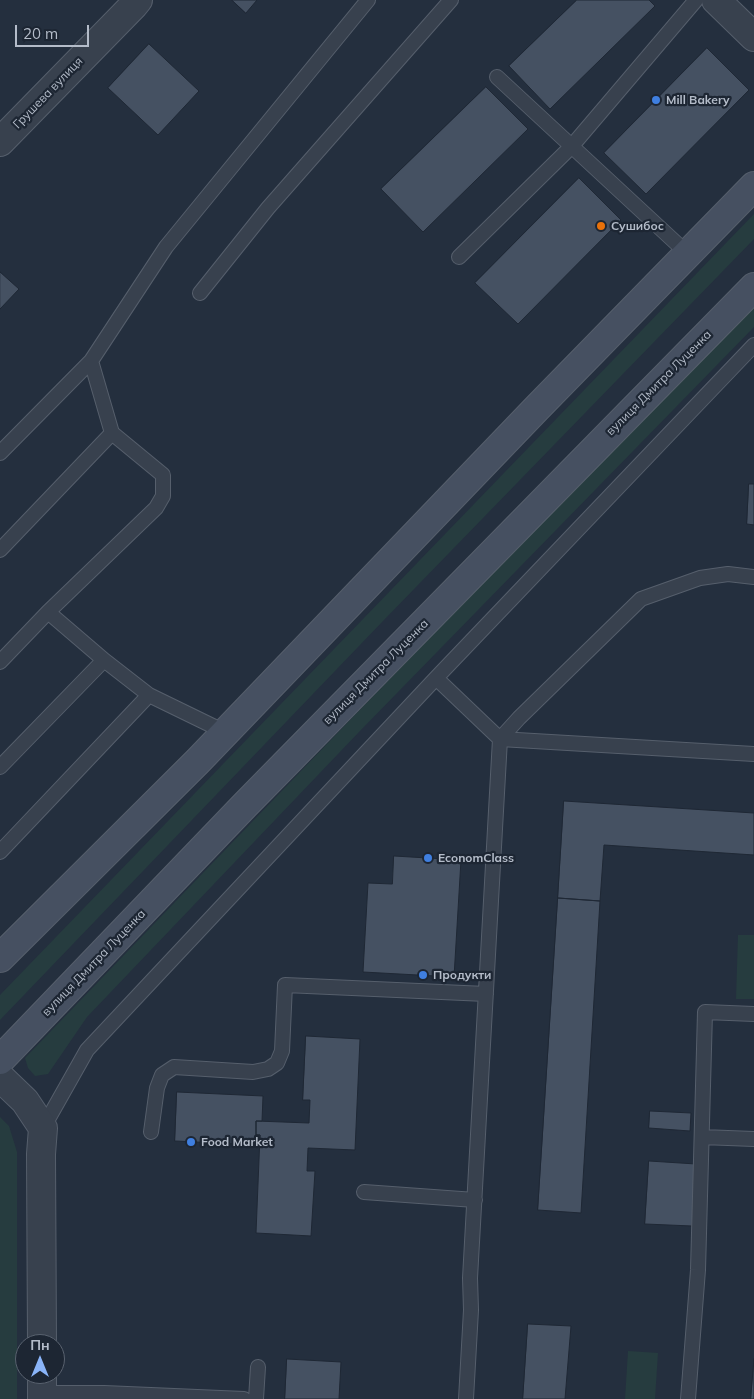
<!DOCTYPE html>
<meta charset="utf-8">
<style>
body{margin:0}
#map{position:relative;width:754px;height:1399px;overflow:hidden;background:#242f3e;font-family:Mulish,sans-serif}
canvas{display:block}
.north{position:absolute;left:15px;top:1334px;width:50px;height:50px;box-sizing:border-box;background:#1d2633;border:1px solid #59626f;border-radius:50%;rotate:0deg;font-size:14px;font-weight:700;line-height:20px;text-align:center;color:#b4bcc9}
.north::after{content:'';display:block;margin:auto;width:18px;height:22px;background:#8ab4f8;clip-path:polygon(50% 0,100% 100%,50% 72%,0 100%)}
.scale{position:absolute;left:15px;top:25px;width:74px;height:22px;box-sizing:border-box;border:2px solid #b4bcc9;border-top:0;padding-left:6px;font-size:15px;line-height:18px;white-space:nowrap;color:#b4bcc9;-webkit-text-stroke:4px #1d2633;paint-order:stroke}
</style>
<div id="map">
<canvas width="754" height="1399"></canvas>
<div class="north">Пн</div>
<div class="scale">20 m</div>
</div>
<script>
const ctx = document.querySelector('canvas').getContext('2d');
ctx.lineJoin = 'round';
function paint(path, color) { ctx.fillStyle = color; ctx.fill(path, 'evenodd'); }
function stroke(path, color, width, dash) { ctx.strokeStyle = color; ctx.lineWidth = width; ctx.lineCap = dash ? 'butt' : 'round'; ctx.setLineDash(dash || []); ctx.stroke(path); }
function drawText(font, color, halo, rows, align = 'center') {
  ctx.font = font + ' Mulish,sans-serif'; ctx.lineWidth = 4.5; ctx.setLineDash([]); ctx.textBaseline = 'middle'; ctx.strokeStyle = halo; ctx.fillStyle = color; for (const [text, x, y, turn = 0] of rows) {
    ctx.save(); ctx.translate(x, y); ctx.rotate((+turn || 0) * Math.PI / 180); ctx.textAlign = isNaN(turn) ? turn : align; if (halo) ctx.strokeText(text, 0, 0); ctx.fillText(text, 0, 0); ctx.restore();
  }
}
const green = new Path2D(`
 M754 214V239L383 621 0 1020V995Z
 M754 304V327L359 732 87 1017 48 1074 35 1076 28 1068 25 1058 351 719Z
 M738 935H754V999H736Z
 M0 1117 9 1126 17 1152V1399H0Z
 M628 1351 658 1353 655 1399H625Z`);
const building = new Path2D(`
 M232 0H257L246 13Z
 M577 0H649L655 6 550 109 509 66Z
 M149 44 199 91 158 135 108 88Z
 M707 48 749 90 646 194 604 153Z
 M486 87 528 129 423 232 381 189Z
 M579 178 621 220 518 324 475 283Z
 M0 272 19 289 0 309Z
 M749 484H754V525L747 524Z
 M564 801 754 813V855L604 845 600 901 558 898Z
 M394 856 461 860 454 977 363 972 368 883 392 884Z
 M558 898 600 901 581 1213 538 1210Z
 M306 1036 360 1039 355 1150 308 1148 307 1171H315L311 1236 256 1233 260 1135H256V1121L309 1123 310 1100H303Z
 M177 1092 263 1096 262 1121H256V1135H260V1145L175 1141Z
 M650 1111 691 1113 690 1131 649 1128Z
 M649 1161 696 1164 692 1226 645 1224Z
 M528 1324 571 1326 565 1399H523Z
 M287 1359 341 1362 339 1399H285Z
 M754 1359V1399H751Z`);
const service = new Path2D(`
 M497 77 688 254
 M459 257 571 147 696 0
 M200 293 268 208 451 0
 M0 453 91 361 166 247 368 0
 M0 550 112 433
 M48 612 104 660 149 695 225 732
 M0 662 48 612 156 508 163 496V475L112 433 91 361
 M436 678 500 739 754 754
 M0 767 104 660
 M0 852 149 695
 M43 1128 87 1050 436 678 754 345
 M151 1132 157 1088 162 1075 174 1067 253 1072 268 1069 277 1063 282 1051 285 985 486 994
 M702 1137 754 1139
 M364 1192 475 1200
 M42 1393H104L244 1399
 M256 1399 258 1367
 M466 1399 471 1310 470 1278 500 739 519 718 641 599 700 578 728 574 754 577
 M688 1399 698 1270 705 1012 754 1014`);
const minor = new Path2D(`
 M716 0 754 37
 M0 142 134 5 138 0
 M0 1077 25 1101 43 1128 41 1154 42 1344
 M42 1374V1399`);
const secondary = new Path2D(`
 M0 958 198 761 537 408 754 186
 M0 1060 245 805 754 287`);
const markers = [
 [656,100,5,"#3f7fe0"],
 [601,226,5,"#e8710a"],
 [428,858,5,"#3f7fe0"],
 [423,975,5,"#3f7fe0"],
 [191,1142,5,"#3f7fe0"]
];
const streetNames = [
 ["Грушева вулиця",48,93,-46],
 ["вулиця Дмитра Луценка",659,383,-45],
 ["вулиця Дмитра Луценка",376,672,-45],
 ["вулиця Дмитра Луценка",94,963,-46]
];
const poiNames = [
 ["Mill Bakery",666,100],
 ["Сушибос",611,226],
 ["EconomClass",438,858],
 ["Продукти",433,975],
 ["Food Market",201,1142]
];
paint(green, '#263c3f');
paint(building, '#455162');
stroke(building, '#1f2835', 1);
stroke(service, '#565f6c', 16);
stroke(minor, '#565f6c', 30);
stroke(secondary, '#565f6c', 30);
stroke(service, '#38414e', 14);
stroke(minor, '#38414e', 28);
stroke(secondary, '#465061', 28);
for (const [x, y, r, color] of markers) { const dot = new Path2D(); dot.arc(x, y, r, 0, 2 * Math.PI); ctx.fillStyle = color; ctx.fill(dot); stroke(dot, '#1d2633', 2); }
drawText('12px', '#b4bcc9', '#1d2633', streetNames);
drawText('bold 12px', '#b4bcc9', '#1d2633', poiNames, 'left');
</script>
